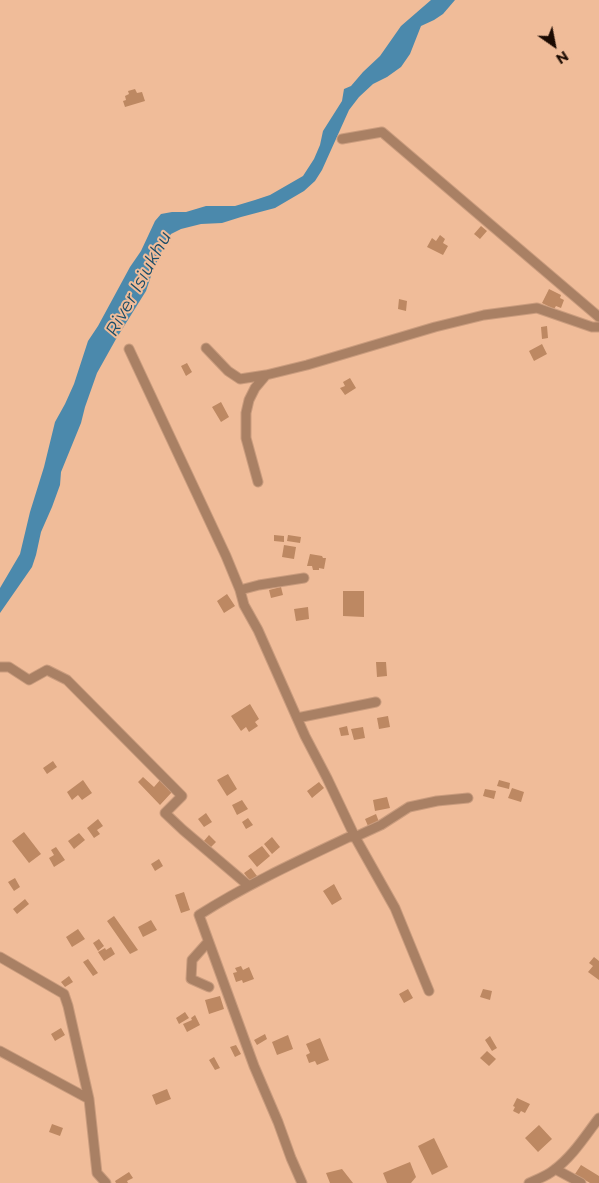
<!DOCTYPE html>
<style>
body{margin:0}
#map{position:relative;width:599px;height:1183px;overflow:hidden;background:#f0bc99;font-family:Montserrat,sans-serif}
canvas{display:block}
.north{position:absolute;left:529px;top:20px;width:50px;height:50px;-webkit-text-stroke:4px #f0bc99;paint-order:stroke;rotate:147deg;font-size:14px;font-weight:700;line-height:20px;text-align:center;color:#1b0a01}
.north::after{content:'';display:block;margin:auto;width:18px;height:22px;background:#1b0a01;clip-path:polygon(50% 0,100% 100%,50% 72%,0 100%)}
</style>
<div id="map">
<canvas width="599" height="1183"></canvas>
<div class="north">N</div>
</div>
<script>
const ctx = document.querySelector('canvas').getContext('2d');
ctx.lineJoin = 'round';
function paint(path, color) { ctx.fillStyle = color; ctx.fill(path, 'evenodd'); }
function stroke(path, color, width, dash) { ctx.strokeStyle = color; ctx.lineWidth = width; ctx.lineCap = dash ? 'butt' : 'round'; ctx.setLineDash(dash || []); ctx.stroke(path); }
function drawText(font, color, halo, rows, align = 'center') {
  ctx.font = font + ' Montserrat,sans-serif'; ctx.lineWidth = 4; ctx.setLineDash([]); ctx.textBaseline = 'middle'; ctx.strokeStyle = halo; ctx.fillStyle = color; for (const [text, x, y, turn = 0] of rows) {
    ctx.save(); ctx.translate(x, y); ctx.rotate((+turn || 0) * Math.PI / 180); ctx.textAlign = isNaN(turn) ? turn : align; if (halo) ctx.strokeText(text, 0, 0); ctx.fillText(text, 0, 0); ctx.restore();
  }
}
const water = new Path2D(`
 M431 0H455L443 14 434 20 421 26 410 54 401 67 387 77 373 84 359 97 349 110 322 170 315 181 304 191 275 208 241 217 222 223 201 224 181 229 171 234 163 248 152 273 146 291 116 339 97 373 85 407 81 423 61 472 60 485 52 507 41 532 36 555 32 567 0 613V588L20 554 30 512 44 467 55 422 65 404 74 384 88 341 98 326 130 267 141 251 155 221 161 214 172 212H186L206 206H235L255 200 270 195 303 176 314 159 320 145 323 131 342 101 344 89 351 86 363 72 380 56 401 26Z`);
const building = new Path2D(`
 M135 89 137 93 142 92 145 101 125 107 123 101 126 100 125 96 129 94 128 91Z
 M481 226 487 231 480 239 474 234Z
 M440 235 445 239 443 243 448 246 443 255 427 247 432 238 436 241Z
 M549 289 561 295 560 298 564 300 561 308 556 306 554 309 542 303Z
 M399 299 407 301 406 311 398 309Z
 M547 326 548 338 542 339 541 327Z
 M542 344 547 354 534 361 529 351Z
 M187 363 192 372 186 376 181 366Z
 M350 378 356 388 345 395 340 388 345 386 343 382Z
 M221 402 229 417 221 422 212 407Z
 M274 535 284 536V542L274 541Z
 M288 535 301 537 300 543 287 541Z
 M284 545 296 547 294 559 282 557Z
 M310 554 322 556 323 558H326L324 569 319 568V570H313L312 566H307Z
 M281 587 283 595 271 598 269 590Z
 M343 591H364V617L343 616Z
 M227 594 235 606 224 613 217 601Z
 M308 607 309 619 296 621 294 609Z
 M376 662H386L387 676 377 677Z
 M250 704 259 719 255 722 258 726 249 732 246 727 241 731 231 716Z
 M388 716 390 727 379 729 377 718Z
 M347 726 349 735 341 736 339 728Z
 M363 727 365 738 354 740 351 729Z
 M53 761 57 767 47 774 43 768Z
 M228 774 237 789 227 796 217 780Z
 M143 777 154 787 160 780 172 792 160 805 138 782Z
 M83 780 92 793 82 800 78 795 72 800 67 792Z
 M499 780 510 783 509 789 497 786Z
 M319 782 324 788 312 798 307 791Z
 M512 788 524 792 521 802 508 798Z
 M485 789 496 791 494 799 483 796Z
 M387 797 390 808 375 811 373 800Z
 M242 800 248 809 237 815 232 805Z
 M206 813 212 822 204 827 198 819Z
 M376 814 379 822 368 826 365 819Z
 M248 818 253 825 246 829 242 822Z
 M98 819 103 826 97 830 100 834 94 838 87 828Z
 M24 832 41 854 29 863 12 841Z
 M79 833 85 840 74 849 68 841Z
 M209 835 216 842 209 849 203 842Z
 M272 837 280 847 272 854 264 844Z
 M262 846 270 856 257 867 248 856Z
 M56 847 65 860 54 867 49 858 54 855 51 850Z
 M159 859 163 866 155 871 151 864Z
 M251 868 257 876 250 881 244 873Z
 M15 878 20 887 14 891 8 882Z
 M334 884 342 899 332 905 323 891Z
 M184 892 190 910 181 913 175 895Z
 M25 899 29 904 17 914 13 909Z
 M114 916 138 950 130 954 107 921Z
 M151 920 157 930 143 937 138 927Z
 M78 929 85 939 72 947 66 937Z
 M99 939 104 946 98 951 93 943Z
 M111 947 115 954 104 961 98 952 105 948 106 950Z
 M594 957 599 961V980L588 972 593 966 589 963Z
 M88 959 98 973 93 976 83 962Z
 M241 966 243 970 249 967 254 979 243 983 242 980 236 982 233 973 237 972 235 968Z
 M69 976 73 982 65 987 61 982Z
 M408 989 413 998 404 1003 399 994Z
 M483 989 492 991 490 1000 480 997Z
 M220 996 224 1009 209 1014 205 1000Z
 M185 1012 189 1018 179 1024 176 1018Z
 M195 1015 200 1025 187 1032 183 1024 192 1020 191 1018Z
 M61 1028 65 1035 55 1041 51 1034Z
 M265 1034 267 1039 257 1045 254 1040Z
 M288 1035 293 1049 277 1055 272 1042Z
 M490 1036 497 1048 492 1051 485 1040Z
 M320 1038 329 1060 317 1065 315 1061 309 1063 306 1055 310 1053 306 1044Z
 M236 1045 241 1054 235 1057 230 1047Z
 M487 1051 496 1059 489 1066 480 1058Z
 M214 1057 220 1068 215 1070 209 1060Z
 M167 1089 171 1099 156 1105 152 1095Z
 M517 1098 530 1104 525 1113 521 1111 519 1114 513 1111 515 1107 513 1106Z
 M52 1124 63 1128 60 1136 49 1132Z
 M539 1125 552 1139 538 1152 525 1138Z
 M434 1138 448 1167 432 1175 418 1146Z
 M410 1162 416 1177 411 1183H387L383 1173Z
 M581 1165 599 1176V1183H590L575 1174Z
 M342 1169 353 1183H330L326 1173Z
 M129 1172 133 1178 127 1181 128 1183H116L115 1181Z`);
const minor = new Path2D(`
 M342 139 382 132 599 317
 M206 348 228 371 240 379 266 375
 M129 349 226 556 240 590
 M258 482 246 438V413L249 400 255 388 266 375 307 365 435 327 484 315 537 308 592 327H599
 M304 578 259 585 240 590 244 605 258 630 305 736 327 778 355 837 381 825 409 807 437 801 468 798
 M0 667H9L29 680 47 670 67 680 182 796 165 813 183 830 249 886
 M297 718 376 702
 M208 942 192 960 191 979 209 987
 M0 957 64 994 68 1006 89 1099 97 1173 106 1183
 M0 1051 89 1099
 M555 1169 581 1183
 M302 1183 291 1158 278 1122 254 1066 199 915C246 885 298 861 349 837H355L395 908 429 991
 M529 1183C538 1179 547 1176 554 1170 573 1156 585 1136 599 1118`);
const waterNames = [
 ["River Isiukhu",139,284,-61]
];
paint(water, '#4b89ac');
paint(building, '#bd8862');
stroke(minor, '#ca9c7e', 11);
stroke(minor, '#a98064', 9);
drawText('italic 18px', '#1c4d68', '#f0bc99', waterNames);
</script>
